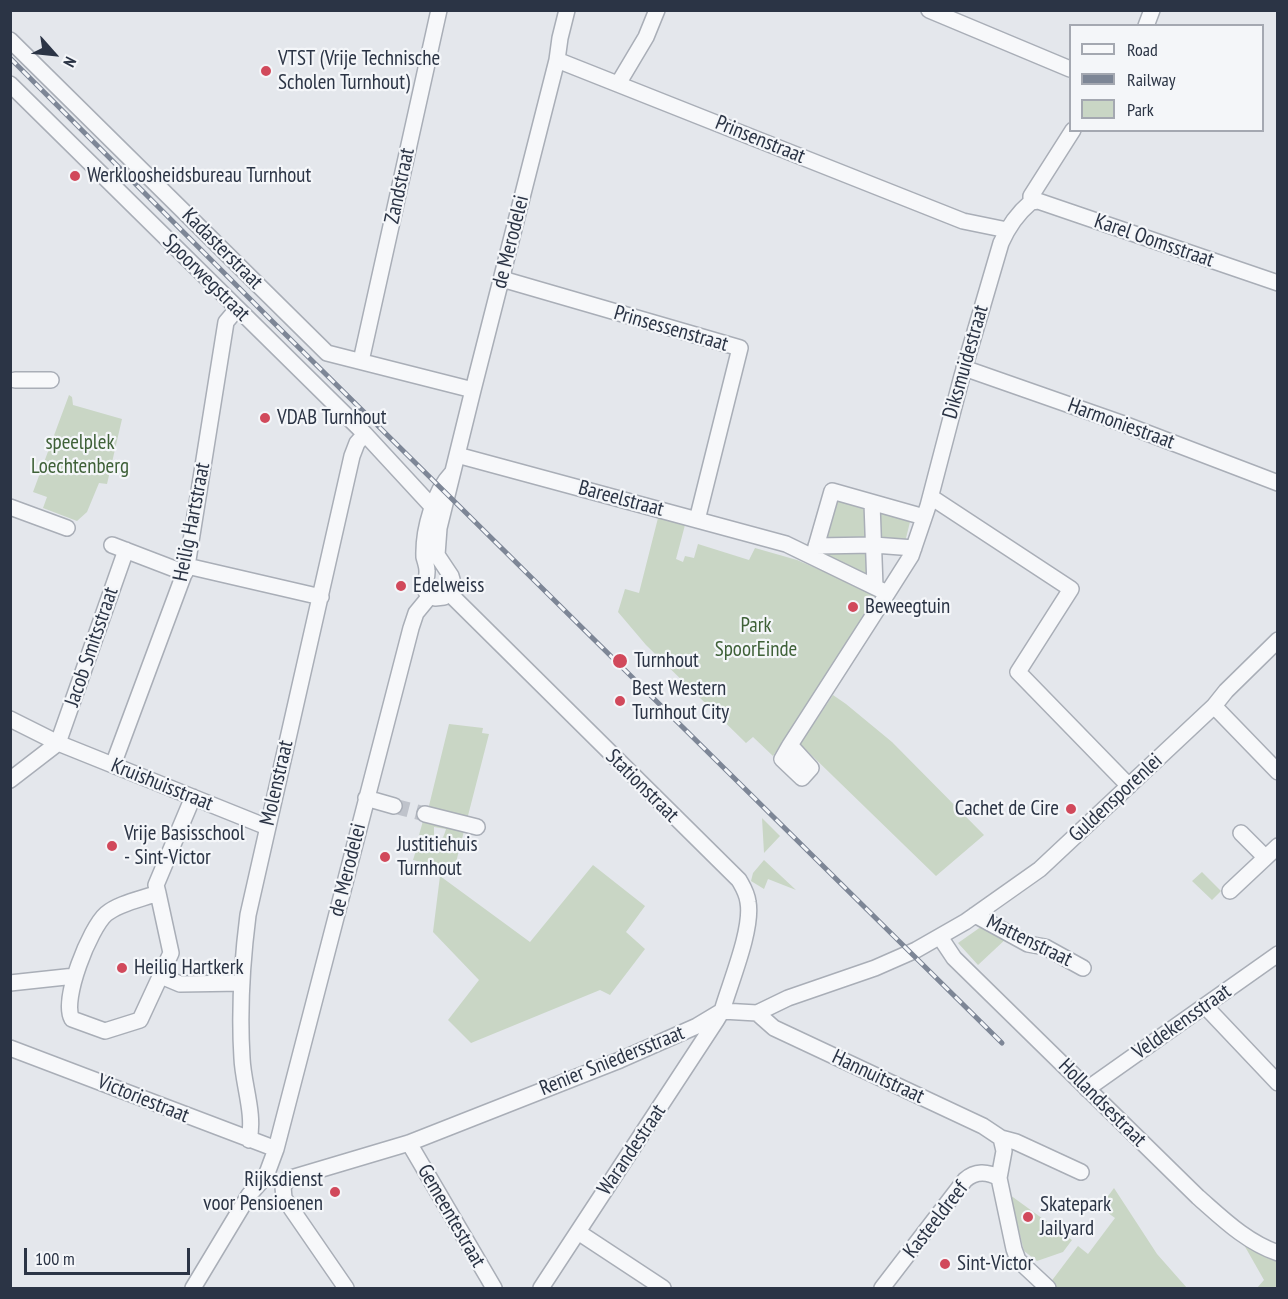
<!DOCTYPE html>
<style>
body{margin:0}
#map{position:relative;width:1288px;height:1299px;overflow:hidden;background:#e4e7ec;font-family:"PT Sans Narrow",sans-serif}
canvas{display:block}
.frame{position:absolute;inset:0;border:12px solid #2b3445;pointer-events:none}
.legend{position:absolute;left:1069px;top:24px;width:195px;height:108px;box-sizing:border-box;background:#f4f6f9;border:2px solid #a4a8b1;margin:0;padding:8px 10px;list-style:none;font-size:18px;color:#2b3445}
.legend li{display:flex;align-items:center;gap:12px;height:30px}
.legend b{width:30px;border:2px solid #a4a8b1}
.north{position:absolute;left:24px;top:24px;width:60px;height:60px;-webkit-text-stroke:4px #f4f6f9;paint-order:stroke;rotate:117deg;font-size:16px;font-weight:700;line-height:24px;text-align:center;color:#2b3445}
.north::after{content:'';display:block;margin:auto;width:21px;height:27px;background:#2b3445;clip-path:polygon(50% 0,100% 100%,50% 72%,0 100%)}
.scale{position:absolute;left:24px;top:1248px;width:166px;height:27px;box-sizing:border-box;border:3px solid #2b3445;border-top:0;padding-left:8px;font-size:18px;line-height:21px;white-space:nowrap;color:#2b3445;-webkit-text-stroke:4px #f4f6f9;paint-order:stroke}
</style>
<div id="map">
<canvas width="1288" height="1299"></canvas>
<div class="frame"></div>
<ul class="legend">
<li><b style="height:8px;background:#f7f8fa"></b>Road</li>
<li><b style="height:8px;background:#7d8696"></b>Railway</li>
<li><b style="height:16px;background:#c9d6c5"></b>Park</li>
</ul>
<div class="north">N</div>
<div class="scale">100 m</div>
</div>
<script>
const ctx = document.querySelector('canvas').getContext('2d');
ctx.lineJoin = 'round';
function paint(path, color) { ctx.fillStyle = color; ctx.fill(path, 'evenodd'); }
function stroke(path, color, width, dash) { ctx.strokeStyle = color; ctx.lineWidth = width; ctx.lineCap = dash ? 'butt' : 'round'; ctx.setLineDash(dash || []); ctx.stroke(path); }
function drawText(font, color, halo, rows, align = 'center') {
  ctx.font = font + ' "PT Sans Narrow",sans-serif'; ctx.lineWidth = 4.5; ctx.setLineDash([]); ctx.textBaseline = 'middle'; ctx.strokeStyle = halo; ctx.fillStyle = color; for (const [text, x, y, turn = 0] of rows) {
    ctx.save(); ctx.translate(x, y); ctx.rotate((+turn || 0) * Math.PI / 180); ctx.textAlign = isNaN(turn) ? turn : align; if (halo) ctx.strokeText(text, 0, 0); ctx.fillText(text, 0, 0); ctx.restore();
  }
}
const green = new Path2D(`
 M69 395 72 397 73 405 122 419 107 484 99 483 87 512 77 521 43 508 47 497 33 492Z
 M835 496 869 507V539L821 543Z
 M875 508 911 518 905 542 880 539Z
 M658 518 685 525 676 559 683 562 685 556 694 558 698 544 749 560 755 548 797 560 872 592 876 601 773 756 753 737 746 743 646 645 618 612 625 589 639 593Z
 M819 549 869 551 871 580 818 555Z
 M833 695 846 704 892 742 984 835 936 876 800 744Z
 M449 724 483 728 482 733 489 734 454 870 413 860 418 844C434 849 442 845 446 829L434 827V835L430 837 419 835 425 814H427Z
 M762 818 780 836 764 853Z
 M764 860 796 890 768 879 764 889 751 881 753 873Z
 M593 865 645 906 626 932 645 949 610 995 600 990 471 1043 448 1020 479 980 433 932 440 876 530 942Z
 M1202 872 1221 891 1212 900 1192 881Z
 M985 924 1008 937 978 965 958 943Z
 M1114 1188 1157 1254 1187 1288H1056L1050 1283 1078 1246 1088 1254 1115 1218 1100 1207Z
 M1010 1195 1072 1240 1063 1252 1037 1261 1024 1251Z
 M1235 1229 1277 1252V1288H1257L1264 1280Z`);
const minorTunnel = new Path2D(`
 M394 806 425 814`);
const minor = new Path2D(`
 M929 10 1070 69
 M1146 26 1152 10
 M10 40 327 353 473 390
 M557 60 963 221 1007 230
 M10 84 365 434 438 513
 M618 84 646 37 657 10
 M1031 202 1038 201 1278 283
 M1031 202V196L1073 130
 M502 279 740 348 697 520
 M361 361 439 10
 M964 368 1121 423 1278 483
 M15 380H51
 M457 455 786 544 887 593
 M452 473C434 492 423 529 424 557 425 561 427 566 427 571 428 582 417 590 435 598L444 597 451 589 453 583 451 576 437 555 439 528 473 390 557 60 560 38 567 10
 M931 497 1071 589 1018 672 1129 786
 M872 503 875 587
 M10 507 67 528
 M112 545 185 573
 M816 546 874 545 914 548
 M813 557 832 491 924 517
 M187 566 321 597
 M449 593 739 880C743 887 747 893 748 902 753 929 730 983 722 1011L716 1021 541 1288
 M1214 706 1278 772
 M10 719 58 743 267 827
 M790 745 811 768 802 778 782 759 790 745 871 619 911 556 928 506 962 376 1001 243C1008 227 1018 213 1031 202
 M113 765 187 566 226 322 237 309
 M10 780 58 743 126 550
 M366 798 394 806
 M425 814 477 827
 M1241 833 1265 857
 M1230 891 1278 846
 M158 893C142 899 119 903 106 914 90 928 61 1000 72 1019L105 1031 140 1020 171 953 158 893 156 885 193 797
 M975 915 1028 944 1045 947 1083 968
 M940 937 954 958 1198 1197C1222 1218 1246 1242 1278 1253
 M161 976 180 984 242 983
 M10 983 75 976
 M1205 1006 1278 1083
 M757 1013 774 1028 983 1126 1001 1138 1004 1151 999 1178 1014 1249 1018 1260 1048 1288
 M10 1048 276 1149
 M1087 1089 1278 954
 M1001 1138 1016 1142 1081 1172
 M249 1140C255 1114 243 1084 242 1058 239 1010 242 962 248 915L352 456 357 443 365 434
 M409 1143 494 1288
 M578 1232 663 1288
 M193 1288 249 1195 266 1176 276 1149 411 628 416 613 430 596
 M346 1288 284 1198 283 1187 288 1179 409 1143 620 1060 697 1026 722 1011 757 1013 788 998 875 968 916 950 965 922 1040 869 1214 706 1226 691 1278 640
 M882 1288 965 1180C975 1171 987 1171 999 1178`);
const rail = new Path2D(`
 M10 58 273 322 1002 1043`);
const markers = [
 [266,71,6,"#d1495b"],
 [75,176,6,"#d1495b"],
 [265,418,6,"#d1495b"],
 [401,586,6,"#d1495b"],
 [853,607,6,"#d1495b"],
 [620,661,8,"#d1495b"],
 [620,701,6,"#d1495b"],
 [1071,809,6,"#d1495b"],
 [112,846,6,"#d1495b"],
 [385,857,6,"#d1495b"],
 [122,968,6,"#d1495b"],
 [335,1192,6,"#d1495b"],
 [1028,1217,6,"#d1495b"],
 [945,1264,6,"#d1495b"]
];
const poiNames = [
 ["VTST (Vrije Technische",278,59],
 ["Scholen Turnhout)",278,83],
 ["Werkloosheidsbureau Turnhout",87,176],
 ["VDAB Turnhout",277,418],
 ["Edelweiss",413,586],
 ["Beweegtuin",865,607],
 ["Turnhout",634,661],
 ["Best Western",632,689],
 ["Turnhout City",632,713],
 ["Cachet de Cire",1059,809,"right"],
 ["Vrije Basisschool",124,834],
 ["- Sint-Victor",124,858],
 ["Justitiehuis",397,845],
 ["Turnhout",397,869],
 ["Heilig Hartkerk",134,968],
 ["Rijksdienst",323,1180,"right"],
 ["voor Pensioenen",323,1204,"right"],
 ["Skatepark",1040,1205],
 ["Jailyard",1040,1229],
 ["Sint-Victor",957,1264]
];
const streetNames = [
 ["Prinsenstraat",760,140,22],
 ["Zandstraat",400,186,-78],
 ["Karel Oomsstraat",1154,241,19],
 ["de Merodelei",511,242,-76],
 ["Kadasterstraat",222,249,45],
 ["Spoorwegstraat",206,278,45],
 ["Prinsessenstraat",671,329,16],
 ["Diksmuidestraat",966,362,-74],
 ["Harmoniestraat",1121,424,20],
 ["Bareelstraat",621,499,15],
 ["Heilig Hartstraat",192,522,-79],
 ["Jacob Smitsstraat",92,647,-71],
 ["Molenstraat",277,783,-77],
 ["Kruishuisstraat",162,785,22],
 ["Stationstraat",642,786,45],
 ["Guldensporenlei",1116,798,-43],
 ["de Merodelei",348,870,-76],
 ["Mattenstraat",1029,941,26],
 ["Veldekensstraat",1182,1022,-35],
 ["Renier Sniedersstraat",612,1061,-22],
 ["Hannuitstraat",878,1077,25],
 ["Victoriestraat",143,1099,22],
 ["Hollandsestraat",1102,1103,45],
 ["Warandestraat",632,1150,-56],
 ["Gemeentestraat",451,1216,60],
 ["Kasteeldreef",936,1220,-52]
];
const parkNames = [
 ["speelplek",80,443],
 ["Loechtenberg",80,467],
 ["Park",756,626],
 ["SpoorEinde",756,650]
];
paint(green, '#c9d6c5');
stroke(minorTunnel, '#bfc3cb', 15, [15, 8]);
stroke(minor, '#a9aeb7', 18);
stroke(minor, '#f7f8fa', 15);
stroke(rail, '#7d8696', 5);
stroke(rail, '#f4f6f9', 3, [9]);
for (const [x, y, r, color] of markers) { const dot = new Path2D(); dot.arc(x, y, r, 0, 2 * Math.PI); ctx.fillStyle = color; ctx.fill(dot); stroke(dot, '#f4f6f9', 2); }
drawText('21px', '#2b3445', '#f4f6f9', poiNames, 'left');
drawText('21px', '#2b3445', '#f4f6f9', streetNames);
drawText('21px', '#3f6138', '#f4f6f9', parkNames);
</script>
